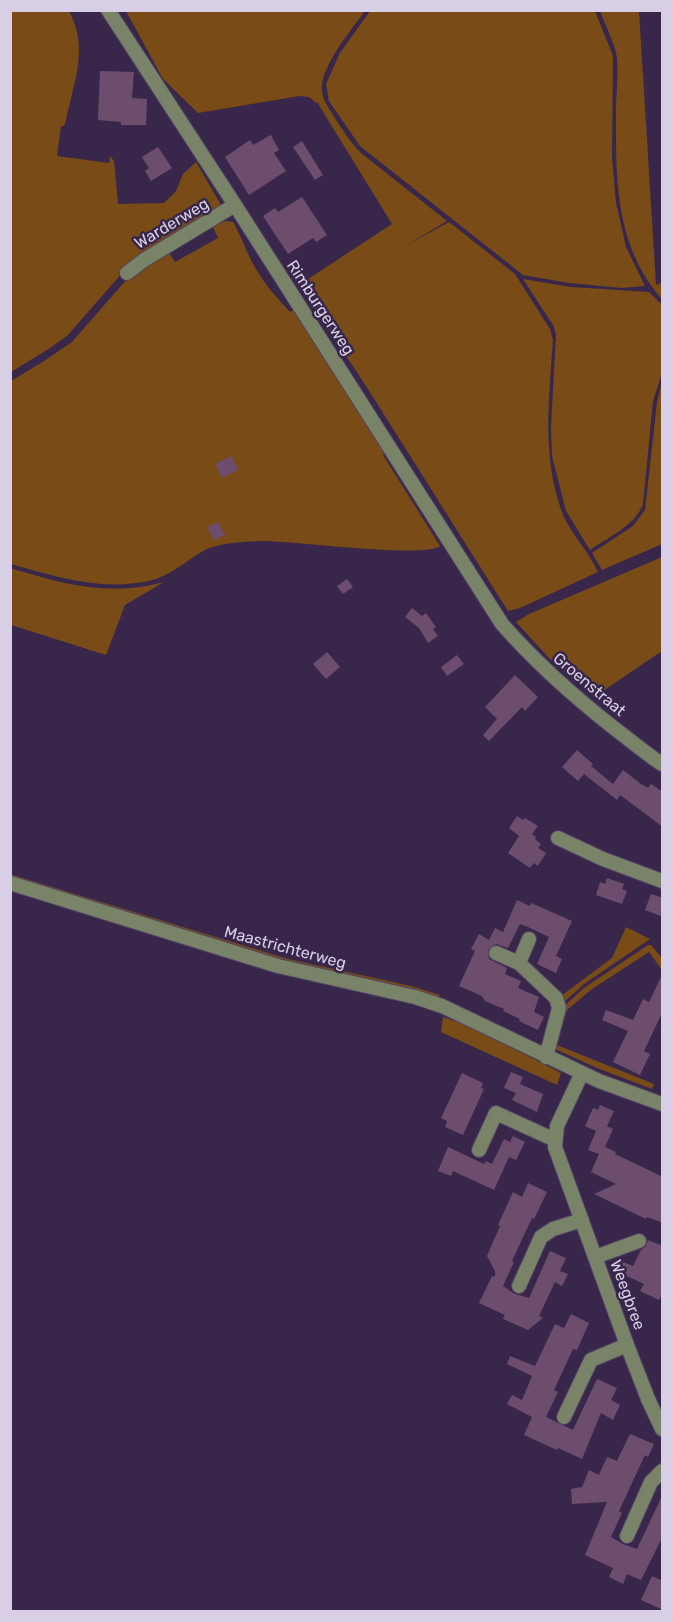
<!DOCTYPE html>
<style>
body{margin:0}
#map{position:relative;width:673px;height:1622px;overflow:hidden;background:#38274b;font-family:Rubik,sans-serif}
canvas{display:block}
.frame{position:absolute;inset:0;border:12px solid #d8cee5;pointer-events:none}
</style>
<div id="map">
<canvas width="673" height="1622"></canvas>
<div class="frame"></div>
</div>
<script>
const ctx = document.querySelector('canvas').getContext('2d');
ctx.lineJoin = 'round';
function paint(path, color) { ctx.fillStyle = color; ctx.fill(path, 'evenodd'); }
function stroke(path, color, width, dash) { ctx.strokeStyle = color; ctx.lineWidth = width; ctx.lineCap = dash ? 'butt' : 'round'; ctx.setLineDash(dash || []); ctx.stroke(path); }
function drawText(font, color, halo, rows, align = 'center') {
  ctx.font = font + ' Rubik,sans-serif'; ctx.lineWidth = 5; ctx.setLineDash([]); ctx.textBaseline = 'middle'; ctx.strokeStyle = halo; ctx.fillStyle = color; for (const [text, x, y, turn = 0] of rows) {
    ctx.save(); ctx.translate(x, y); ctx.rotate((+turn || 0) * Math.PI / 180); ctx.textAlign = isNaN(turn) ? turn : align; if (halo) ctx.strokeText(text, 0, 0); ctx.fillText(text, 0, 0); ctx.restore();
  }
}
const green = new Path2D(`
 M11 11H69C89 49 74 81 66 120L64 126H61L57 156 109 163 110 156 114 161 118 204 164 203 176 191 183 174 196 162 221 205 130 264 67 336 47 350 11 372Z
 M126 11H365C352 29 319 68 322 91 323 102 331 111 336 120 344 132 351 143 361 153L447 221 407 245 449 222 515 274 550 329 553 340C549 400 541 460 564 517 573 536 589 552 598 572L520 608 508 611 366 386 299 285 392 224 317 102 316 103 309 97 299 96 198 113 163 79Z
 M370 11H595L613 56 612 158 616 203 626 247 645 286 622 288 569 283 523 275 360 146 329 101 326 84 340 53Z
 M600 11H639L656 285 662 283V299C613 243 616 174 616 104 617 89 618 73 617 58 615 43 605 25 600 11Z
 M226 221 233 222C241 235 245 249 252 262 262 281 275 296 290 312L294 310 385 453 383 455 440 546C423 559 291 540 259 541 244 542 218 543 205 550 187 560 170 576 149 581 101 591 56 577 11 564V381L44 361 72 342 127 279 167 250 175 262 218 238 212 225Z
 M523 279 571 287 649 292 662 305V373L653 401 643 504C635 526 608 537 590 550L566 511 552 456 551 427 556 334 553 325Z
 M662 382V544L602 570 592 553 633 526 645 510 657 402Z
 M662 557V651L594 697 549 658 516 622 529 614Z
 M10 568C63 584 108 597 164 582L125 605 106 655 11 625Z
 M10 874 288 959 411 986 440 995 438 999 276 958 11 878Z
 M626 927 650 939 584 984 563 1003 561 996 612 958Z
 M648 945H651L662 958V970L649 952 592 989 567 1010 557 1045 654 1084 652 1089 597 1068 553 1048 563 1007 584 988Z
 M443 1017 470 1026 561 1073 557 1085 441 1032Z`);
const building = new Path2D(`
 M100 71 134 72 132 98 147 99 146 125H121V122L98 120Z
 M271 135 279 150 274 153 286 171 249 195 225 157 250 140 253 145Z
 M302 141 323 175 315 180 293 147Z
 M158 147 172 168 151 181 145 171 149 168 142 157Z
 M302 197 327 235 316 242 313 238 288 254 263 216 275 208 278 212Z
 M231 456 238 470 222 478 215 464Z
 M218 522 225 535 214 540 207 527Z
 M347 579 353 587 343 594 337 586Z
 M412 608 422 616 426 613 436 627 433 629 438 636 428 643 419 628 405 617Z
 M327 652 340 667 326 679 313 664Z
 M457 655 464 664 447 676 441 667Z
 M515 675 538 697 525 711 522 707 489 741 483 735 497 719 485 707Z
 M577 750 593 764 591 766 613 784 623 770 641 784 648 788 651 784 663 792V827L620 795 617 800 584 774 578 781 562 767Z
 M517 816 523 820 525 818 538 826 532 834 536 837 535 839 541 844 538 848 546 853 538 866 534 863 530 868 508 853 519 836 509 828Z
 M607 878 624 884 622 889 627 891 622 904 596 895 600 882 605 884Z
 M651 894 663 898V917L645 910Z
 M517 900 530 906 531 903 572 921 556 956 562 959 556 973 537 964 549 937 528 927 520 924 508 948 496 944 488 950 489 959 507 968 505 974 521 981 518 988 539 997 534 1012 544 1017 538 1030 519 1021 520 1019 503 1011 504 1009 485 1001 482 996 459 986 475 951 471 949 479 934 489 940 495 928 503 932Z
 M663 973V1011L644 1051 650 1054 640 1075 613 1062 628 1031 602 1020 606 1010 633 1020 643 999 649 1002Z
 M511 1072 523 1077 520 1084 543 1094 537 1112 512 1100 516 1093 504 1088Z
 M462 1073 483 1083 481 1088 484 1089 463 1135 445 1127 447 1121 441 1118Z
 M600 1105 614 1111 607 1126 613 1129 605 1147 616 1152 615 1154 663 1177V1223L647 1217 646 1219 594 1194 616 1184 591 1172 599 1154 588 1150 596 1131 585 1126 593 1108 598 1110Z
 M513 1136 525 1142 516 1160 509 1157 494 1190 453 1171 451 1176 438 1171 448 1147 484 1164 486 1161 492 1164 504 1139 510 1142Z
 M528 1183 547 1192 534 1219 532 1218 512 1261 514 1262 503 1286 515 1294 529 1298 550 1251 566 1258 560 1271 568 1274 562 1286 555 1282 539 1316 543 1318 528 1330 503 1319 505 1315 479 1303 492 1276 495 1277V1271L487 1256 500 1226 498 1225 513 1192 522 1197Z
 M648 1240 663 1246V1292L659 1300 640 1291 644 1284 618 1272 623 1262 633 1266 641 1250 646 1246Z
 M571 1314 589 1323 577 1350 573 1349 554 1390 558 1392 546 1417 573 1430 597 1379 617 1388 611 1400 620 1405 613 1420 601 1413 582 1459 558 1448 557 1450 524 1435 532 1417 507 1404 512 1395 522 1400 532 1376 507 1364 510 1356 535 1366 555 1324 564 1328Z
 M630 1434 654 1444 648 1457 645 1455 619 1511 622 1513 611 1537 623 1544 637 1549 663 1494V1536L641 1580 627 1574 623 1584 609 1577 613 1568 585 1555 607 1502 572 1504 571 1489 582 1487 589 1470 599 1475 607 1457 617 1461Z
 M652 1576 663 1581V1610L641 1600Z`);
const minor = new Path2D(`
 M108 10 235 205 502 624C537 664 572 695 614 728 630 740 645 753 662 764
 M127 273 144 260 235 205
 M558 838 603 859 662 881
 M10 883 278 966 415 997 442 1006 599 1081 662 1104
 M496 953 519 963 556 998 559 1008 546 1057
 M519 963 529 939
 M582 1073 557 1126 555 1147 627 1345 648 1399 662 1429
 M479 1150 496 1113 555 1140
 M595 1257 639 1241
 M519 1286 541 1237 553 1229 582 1220
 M564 1417 591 1360 627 1345
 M627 1536 651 1482 662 1471`);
const streetNames = [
 ["Warderweg",172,224,-31],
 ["Rimburgerweg",320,308,57],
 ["Groenstraat",589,685,40],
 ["Maastrichterweg",285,948,15],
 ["Weegbree",627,1295,70]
];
paint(green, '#794b16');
paint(building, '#6d4d6e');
stroke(minor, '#524264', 16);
stroke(minor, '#788368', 14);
drawText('16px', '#d8cee5', '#38274b', streetNames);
</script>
